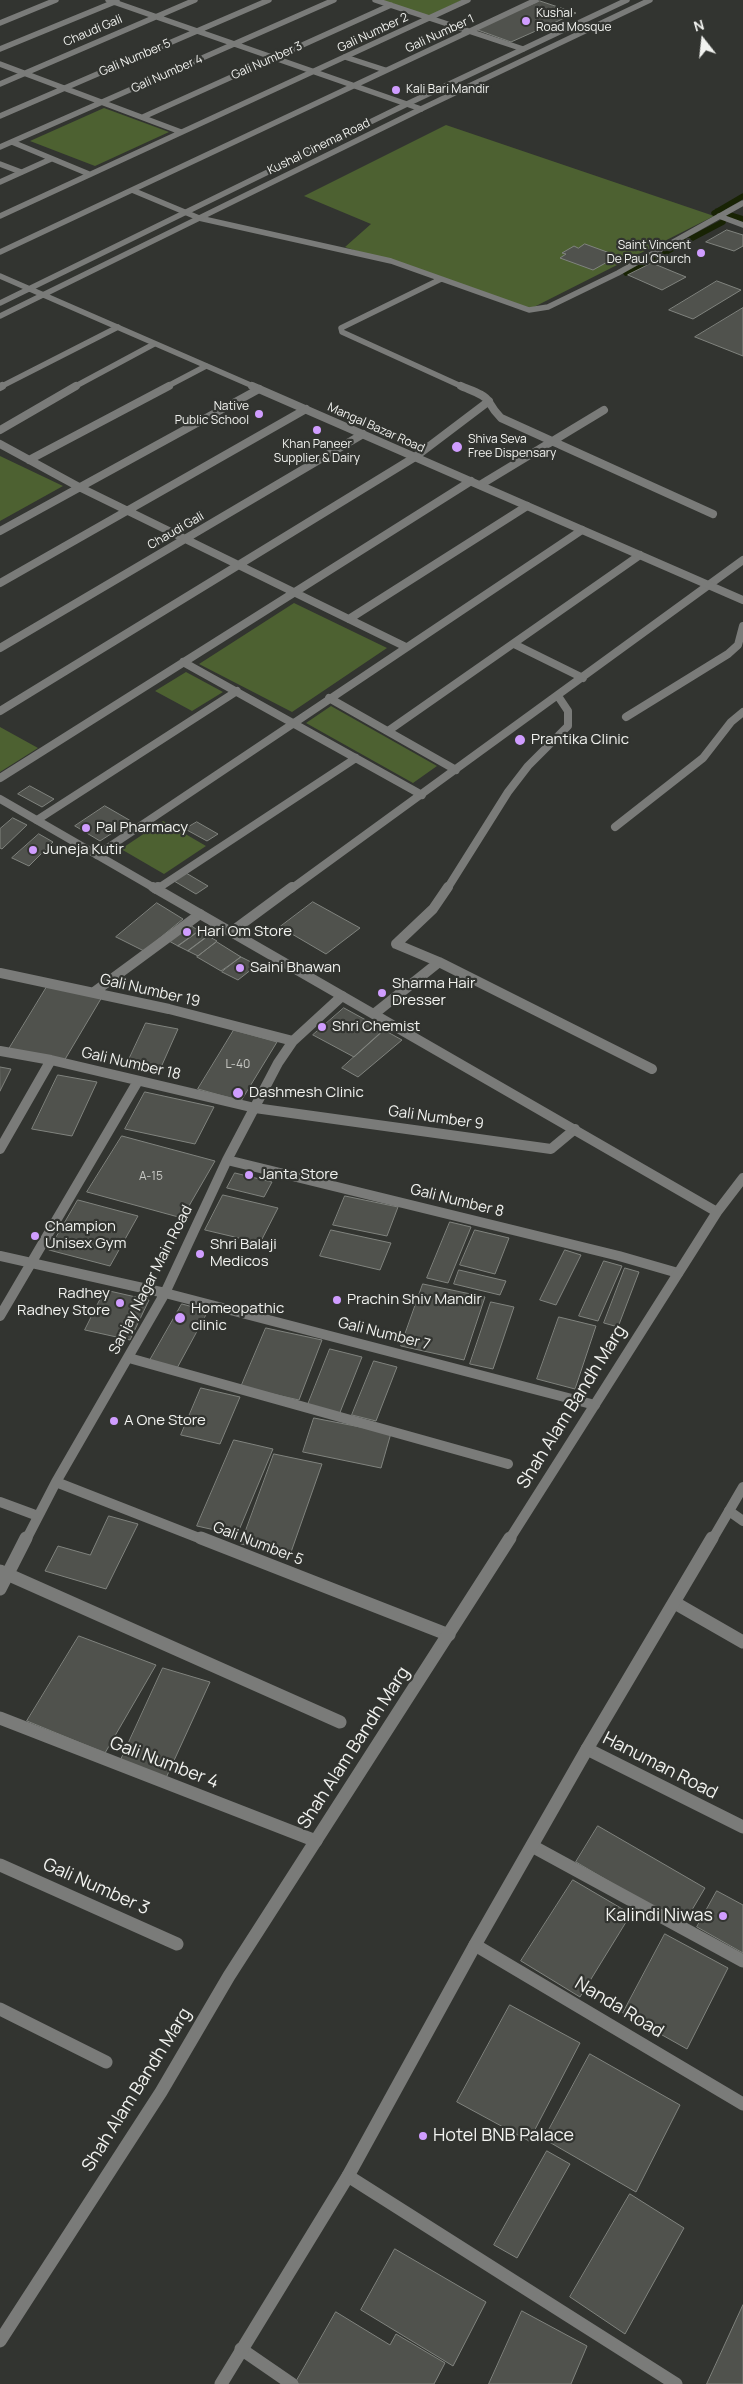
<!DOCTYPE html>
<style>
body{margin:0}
#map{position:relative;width:743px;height:2384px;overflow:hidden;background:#323430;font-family:Manrope,sans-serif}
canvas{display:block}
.north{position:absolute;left:678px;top:15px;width:50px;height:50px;-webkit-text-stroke:4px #323430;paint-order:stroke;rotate:344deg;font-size:14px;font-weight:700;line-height:20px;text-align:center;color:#f1f2ef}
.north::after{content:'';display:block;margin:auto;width:18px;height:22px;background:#f1f2ef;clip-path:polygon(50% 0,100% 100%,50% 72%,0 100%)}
</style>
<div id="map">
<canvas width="743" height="2384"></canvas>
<div class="north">N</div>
</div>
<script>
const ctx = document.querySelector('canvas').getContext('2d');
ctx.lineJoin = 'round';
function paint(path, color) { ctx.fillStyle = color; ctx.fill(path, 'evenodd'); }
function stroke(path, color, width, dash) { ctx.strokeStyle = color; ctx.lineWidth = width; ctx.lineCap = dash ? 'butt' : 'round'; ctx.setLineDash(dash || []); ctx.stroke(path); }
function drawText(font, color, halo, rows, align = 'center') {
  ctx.font = font + ' Manrope,sans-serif'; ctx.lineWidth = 4.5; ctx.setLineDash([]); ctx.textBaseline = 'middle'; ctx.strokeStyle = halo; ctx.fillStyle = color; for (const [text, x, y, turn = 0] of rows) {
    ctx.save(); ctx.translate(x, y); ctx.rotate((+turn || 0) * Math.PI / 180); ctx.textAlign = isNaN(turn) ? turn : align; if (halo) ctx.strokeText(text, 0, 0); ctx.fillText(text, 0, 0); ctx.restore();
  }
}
const green = new Path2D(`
 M380 0H462L429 16Z
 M104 108 169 132 95 166 30 141Z
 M446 125 714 216 528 310 345 247 371 224 304 196Z
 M0 456 63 486 0 521Z
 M294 603 387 648 292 712 199 664Z
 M186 672 223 692 192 711 155 691Z
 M331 706 437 766 413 783 306 723Z
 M0 727 38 748 0 772Z
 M163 821 206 846 164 874 121 849Z`);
const stream = new Path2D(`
 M717 211 743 219
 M714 213 743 196
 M626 273 723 222`);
const building = new Path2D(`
 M540 1 576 13 511 42 475 29Z
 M727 230 743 235V246L734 251 706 242Z
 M585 244 618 256 593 270 560 258 566 254 562 253 574 246 578 248Z
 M652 263 686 277 662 290 628 275Z
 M717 281 741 290 693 319 669 310Z
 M743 308V356L695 337Z
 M30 786 54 799 42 807 18 794Z
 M105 806 131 821 100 841 75 826Z
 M13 818 27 825 2 849 0 848V829Z
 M197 822 218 834 207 841 185 829Z
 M39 834 53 842 29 866 12 858Z
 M186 873 208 886 196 894 174 881Z
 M313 902 360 928 326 954 280 927Z
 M157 903 183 919 144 951 116 937Z
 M190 925 199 931 178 946 169 941Z
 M199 931 208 936 188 951 178 946Z
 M208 936 217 941 198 956 188 951Z
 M217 942 241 957 221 971 197 957Z
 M241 957 257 965 238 980 222 972Z
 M48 985 102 997 64 1061 9 1049Z
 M344 1008 384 1030 354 1057 313 1035Z
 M146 1023 178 1029 158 1074 125 1068Z
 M234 1030 277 1042 241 1101 198 1089Z
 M384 1030 402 1040 358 1077 342 1068Z
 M0 1067 11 1069 0 1091Z
 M58 1075 97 1082 72 1136 32 1129Z
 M145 1092 214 1107 195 1144 125 1129Z
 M122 1136 215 1161 182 1218 87 1192Z
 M235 1173 272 1182 264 1197 227 1188Z
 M223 1195 278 1208 260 1243 205 1230Z
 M345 1196 398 1207 387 1236 333 1225Z
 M78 1200 138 1216 110 1266 49 1250Z
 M450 1222 471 1227 448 1283 427 1278Z
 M331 1230 391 1243 380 1270 320 1256Z
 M475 1230 509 1238 495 1274 460 1265Z
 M565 1250 581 1255 556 1305 540 1300Z
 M604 1261 622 1266 598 1321 579 1316Z
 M625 1268 639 1272 618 1327 604 1323Z
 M459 1270 506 1281 500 1295 454 1284Z
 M423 1284 485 1297 464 1360 401 1346Z
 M105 1290 149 1300 130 1340 85 1330Z
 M491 1302 514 1307 493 1369 470 1364Z
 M182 1304 208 1311 176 1370 149 1362Z
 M559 1317 596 1326 575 1389 537 1379Z
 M266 1328 322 1340 299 1400 241 1387Z
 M330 1349 362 1357 339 1415 307 1407Z
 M374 1361 397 1367 376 1421 352 1415Z
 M201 1388 240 1397 220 1444 181 1435Z
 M314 1418 391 1433 381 1468 303 1452Z
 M234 1440 273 1449 237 1535 197 1526Z
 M274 1454 322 1464 290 1555 241 1544Z
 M109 1516 138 1524 106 1589 45 1571 58 1546 90 1555Z
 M79 1636 156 1665 105 1753 27 1721Z
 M163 1668 210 1682 166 1778 119 1764Z
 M598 1826 705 1888 683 1925 576 1862Z
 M573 1880 631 1914 580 1997 521 1961Z
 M717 1891 743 1905V1953L697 1927Z
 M665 1934 728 1968 687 2049 623 2013Z
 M510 2005 580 2043 529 2141 457 2102Z
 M590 2054 680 2105 636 2192 544 2139Z
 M547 2151 570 2164 517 2258 494 2245Z
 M630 2194 684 2228 625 2334 570 2297Z
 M395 2249 486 2302 453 2366 361 2310Z
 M743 2305V2384H707Z
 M522 2311 587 2346 571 2384H489Z
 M336 2312 390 2345 396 2334 445 2363 434 2384H299L296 2382Z`);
const serviceFar2 = new Path2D(`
 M345 57 385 70
 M0 164 21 172`);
const serviceFar1 = new Path2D(`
 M729 1511 743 1521`);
const service = new Path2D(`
 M675 1603 743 1642
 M241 2349 292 2384`);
const minorFar3 = new Path2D(`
 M108 0 421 109
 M375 0 523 49
 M0 23 56 0
 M0 49 117 1
 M0 64 181 132
 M0 84 195 0
 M0 116 269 0
 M143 117 391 5
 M12 142 89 174
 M0 147 334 0
 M0 182 51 159
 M132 190 199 218 391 261 529 310 548 307 618 273 743 203
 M0 216 468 0
 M719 216 743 225
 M0 252 536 0
 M441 279 341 328 342 332 463 387
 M0 387 118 327
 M74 387 154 344
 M166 387 206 366`);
const minorFar2 = new Path2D(`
 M461 386C469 390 485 394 489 402 493 409 495 412 501 418L713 514
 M0 387 2 386
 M0 430 76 386
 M0 444 79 487 406 647
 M29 460 169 386
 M480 485 604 410
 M0 531 259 389
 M0 583 306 409
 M349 619 527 506
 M514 644 583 678
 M0 648 363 434
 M183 662 422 795
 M329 698 456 770
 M0 711 415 457 489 401
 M626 717 728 654 738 645 743 626
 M388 731 640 555
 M0 778 471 481
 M37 820 237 691
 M615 827 703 758 731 722 743 712
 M97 855 582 530
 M157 889 356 758
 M291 889 743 560
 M447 889 508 792 528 766 568 726V711L558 696`);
const minorFar1 = new Path2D(`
 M448 887 433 909 396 944 439 962 652 1069
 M156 889 158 887
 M231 932 292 887
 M0 973 169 1009 293 1041
 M94 992 200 914
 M374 1014 439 962
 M0 1051 51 1060 255 1108 551 1149 575 1129
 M0 1149 51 1060
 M227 1160 619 1256 678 1273
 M0 1256 165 1293 595 1405
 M0 1316 138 1081
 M129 1358 508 1464
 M56 1482 204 1540
 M0 1502 38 1516
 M26 1540 56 1482 165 1293 227 1160 278 1063 293 1041 342 996`);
const minor = new Path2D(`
 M201 1538 449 1635
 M0 1571 340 1722
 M0 1589 26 1538
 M0 1718 316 1841
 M587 1749 743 1827
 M532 1846 743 1961
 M0 1865 177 1944
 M475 1945 743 2104
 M0 2009 106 2062
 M348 2176 676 2384`);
const tertiaryFar3 = new Path2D(`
 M0 276 255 387
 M0 303 407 104 627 0
 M0 316 421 109 650 0`);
const tertiaryFar2 = new Path2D(`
 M252 386 743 600
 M0 799 156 889`);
const tertiaryFar1 = new Path2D(`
 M153 887 717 1212
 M509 1540 717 1212 743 1178
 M712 1540 743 1487`);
const tertiary = new Path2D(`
 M0 2341 161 2092 229 1976 510 1538
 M221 2384 348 2176 475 1945 587 1749 712 1538`);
const markers = [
 [526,21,5,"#d09dff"],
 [396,90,5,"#d09dff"],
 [701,253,5,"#d09dff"],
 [259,414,5,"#d09dff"],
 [317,430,5,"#d09dff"],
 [457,447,6,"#d09dff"],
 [520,740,6,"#d09dff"],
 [86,828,5,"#d09dff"],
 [33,850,5,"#d09dff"],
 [187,932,5,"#d09dff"],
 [240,968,5,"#d09dff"],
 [382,993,5,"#d09dff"],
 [322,1027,5,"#d09dff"],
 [238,1093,6,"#d09dff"],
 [249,1175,5,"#d09dff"],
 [35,1236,5,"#d09dff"],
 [200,1254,5,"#d09dff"],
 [337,1300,5,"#d09dff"],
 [120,1303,5,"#d09dff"],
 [180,1318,6,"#d09dff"],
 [114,1421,5,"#d09dff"],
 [723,1916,5,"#d09dff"],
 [423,2136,5,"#d09dff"]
];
const farPoinames = [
 ["Kushal",536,14],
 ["Road Mosque",536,28],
 ["Kali Bari Mandir",406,90],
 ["Saint Vincent",691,246,"right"],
 ["De Paul Church",691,260,"right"],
 ["Native",249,407,"right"],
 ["Public School",249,421,"right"],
 ["Shiva Seva",468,440],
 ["Free Dispensary",468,454],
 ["Khan Paneer",317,445,"center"],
 ["Supplier & Dairy",317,459,"center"]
];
const farStreetnames = [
 ["Chaudi Gali",93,31,-23],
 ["Gali Number 2",373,33,-25],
 ["Gali Number 1",440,34,-25],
 ["Gali Number 5",135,58,-23],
 ["Gali Number 3",267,61,-24],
 ["Gali Number 4",167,74,-24],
 ["Kushal Cinema Road",319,147,-26],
 ["Mangal Bazar Road",376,428,24],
 ["Chaudi Gali",176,531,-30]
];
const numberNames = [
 ["L-40",238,1065],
 ["A-15",151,1177]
];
const poiNames = [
 ["Prantika Clinic",531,740],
 ["Pal Pharmacy",96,828],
 ["Juneja Kutir",43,850],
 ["Hari Om Store",197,932],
 ["Saini Bhawan",250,968],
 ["Sharma Hair",392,984],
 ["Dresser",392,1001],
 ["Shri Chemist",332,1027],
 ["Dashmesh Clinic",249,1093],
 ["Janta Store",259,1175],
 ["Champion",45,1227],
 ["Unisex Gym",45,1244],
 ["Shri Balaji",210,1245],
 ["Medicos",210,1262],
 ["Radhey",110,1294,"right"],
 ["Radhey Store",110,1311,"right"],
 ["Prachin Shiv Mandir",347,1300],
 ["Homeopathic",191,1309],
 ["clinic",191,1326],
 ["A One Store",124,1421]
];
const streetNames = [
 ["Gali Number 19",150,991,13],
 ["Gali Number 18",131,1064,13],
 ["Gali Number 9",436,1118,8],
 ["Gali Number 8",457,1201,14],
 ["Sanjay Nagar Main Road",151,1280,-63],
 ["Gali Number 7",384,1334,14],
 ["Gali Number 5",258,1544,21]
];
const nearStreetnames = [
 ["Shah Alam Bandh Marg",572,1407,-58],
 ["Shah Alam Bandh Marg",354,1748,-57],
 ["Gali Number 4",164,1763,21],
 ["Hanuman Road",660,1766,27],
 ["Gali Number 3",96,1887,24],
 ["Nanda Road",619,2008,31],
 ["Shah Alam Bandh Marg",137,2090,-58]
];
const nearPoinames = [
 ["Kalindi Niwas",713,1916],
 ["Hotel BNB Palace",433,2136,"left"]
];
paint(green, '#4d6131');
stroke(stream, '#182304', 5.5);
paint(building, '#50524d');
stroke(building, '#80837e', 1);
stroke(serviceFar2, '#7a7b79', 5.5);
stroke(serviceFar1, '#7a7b79', 10);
stroke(service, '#7a7b79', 13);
stroke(minorFar3, '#7a7b79', 5.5);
stroke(minorFar2, '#7a7b79', 8);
stroke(minorFar1, '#7a7b79', 10);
stroke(minor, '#7a7b79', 13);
stroke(tertiaryFar3, '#7a7b79', 5.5);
stroke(tertiaryFar2, '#7a7b79', 8);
stroke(tertiaryFar1, '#7a7b79', 10);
stroke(tertiary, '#7a7b79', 13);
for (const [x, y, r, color] of markers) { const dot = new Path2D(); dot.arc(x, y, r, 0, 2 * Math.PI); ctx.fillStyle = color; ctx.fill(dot); stroke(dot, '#323430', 2); }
drawText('12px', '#f1f2ef', '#323430', farPoinames, 'left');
drawText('12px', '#f1f2ef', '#323430', farStreetnames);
drawText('12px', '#c9cac6', null, numberNames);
drawText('15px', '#f1f2ef', '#323430', poiNames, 'left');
drawText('15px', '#f1f2ef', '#323430', streetNames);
drawText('18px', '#f1f2ef', '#323430', nearStreetnames);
drawText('18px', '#f1f2ef', '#323430', nearPoinames, 'right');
</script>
